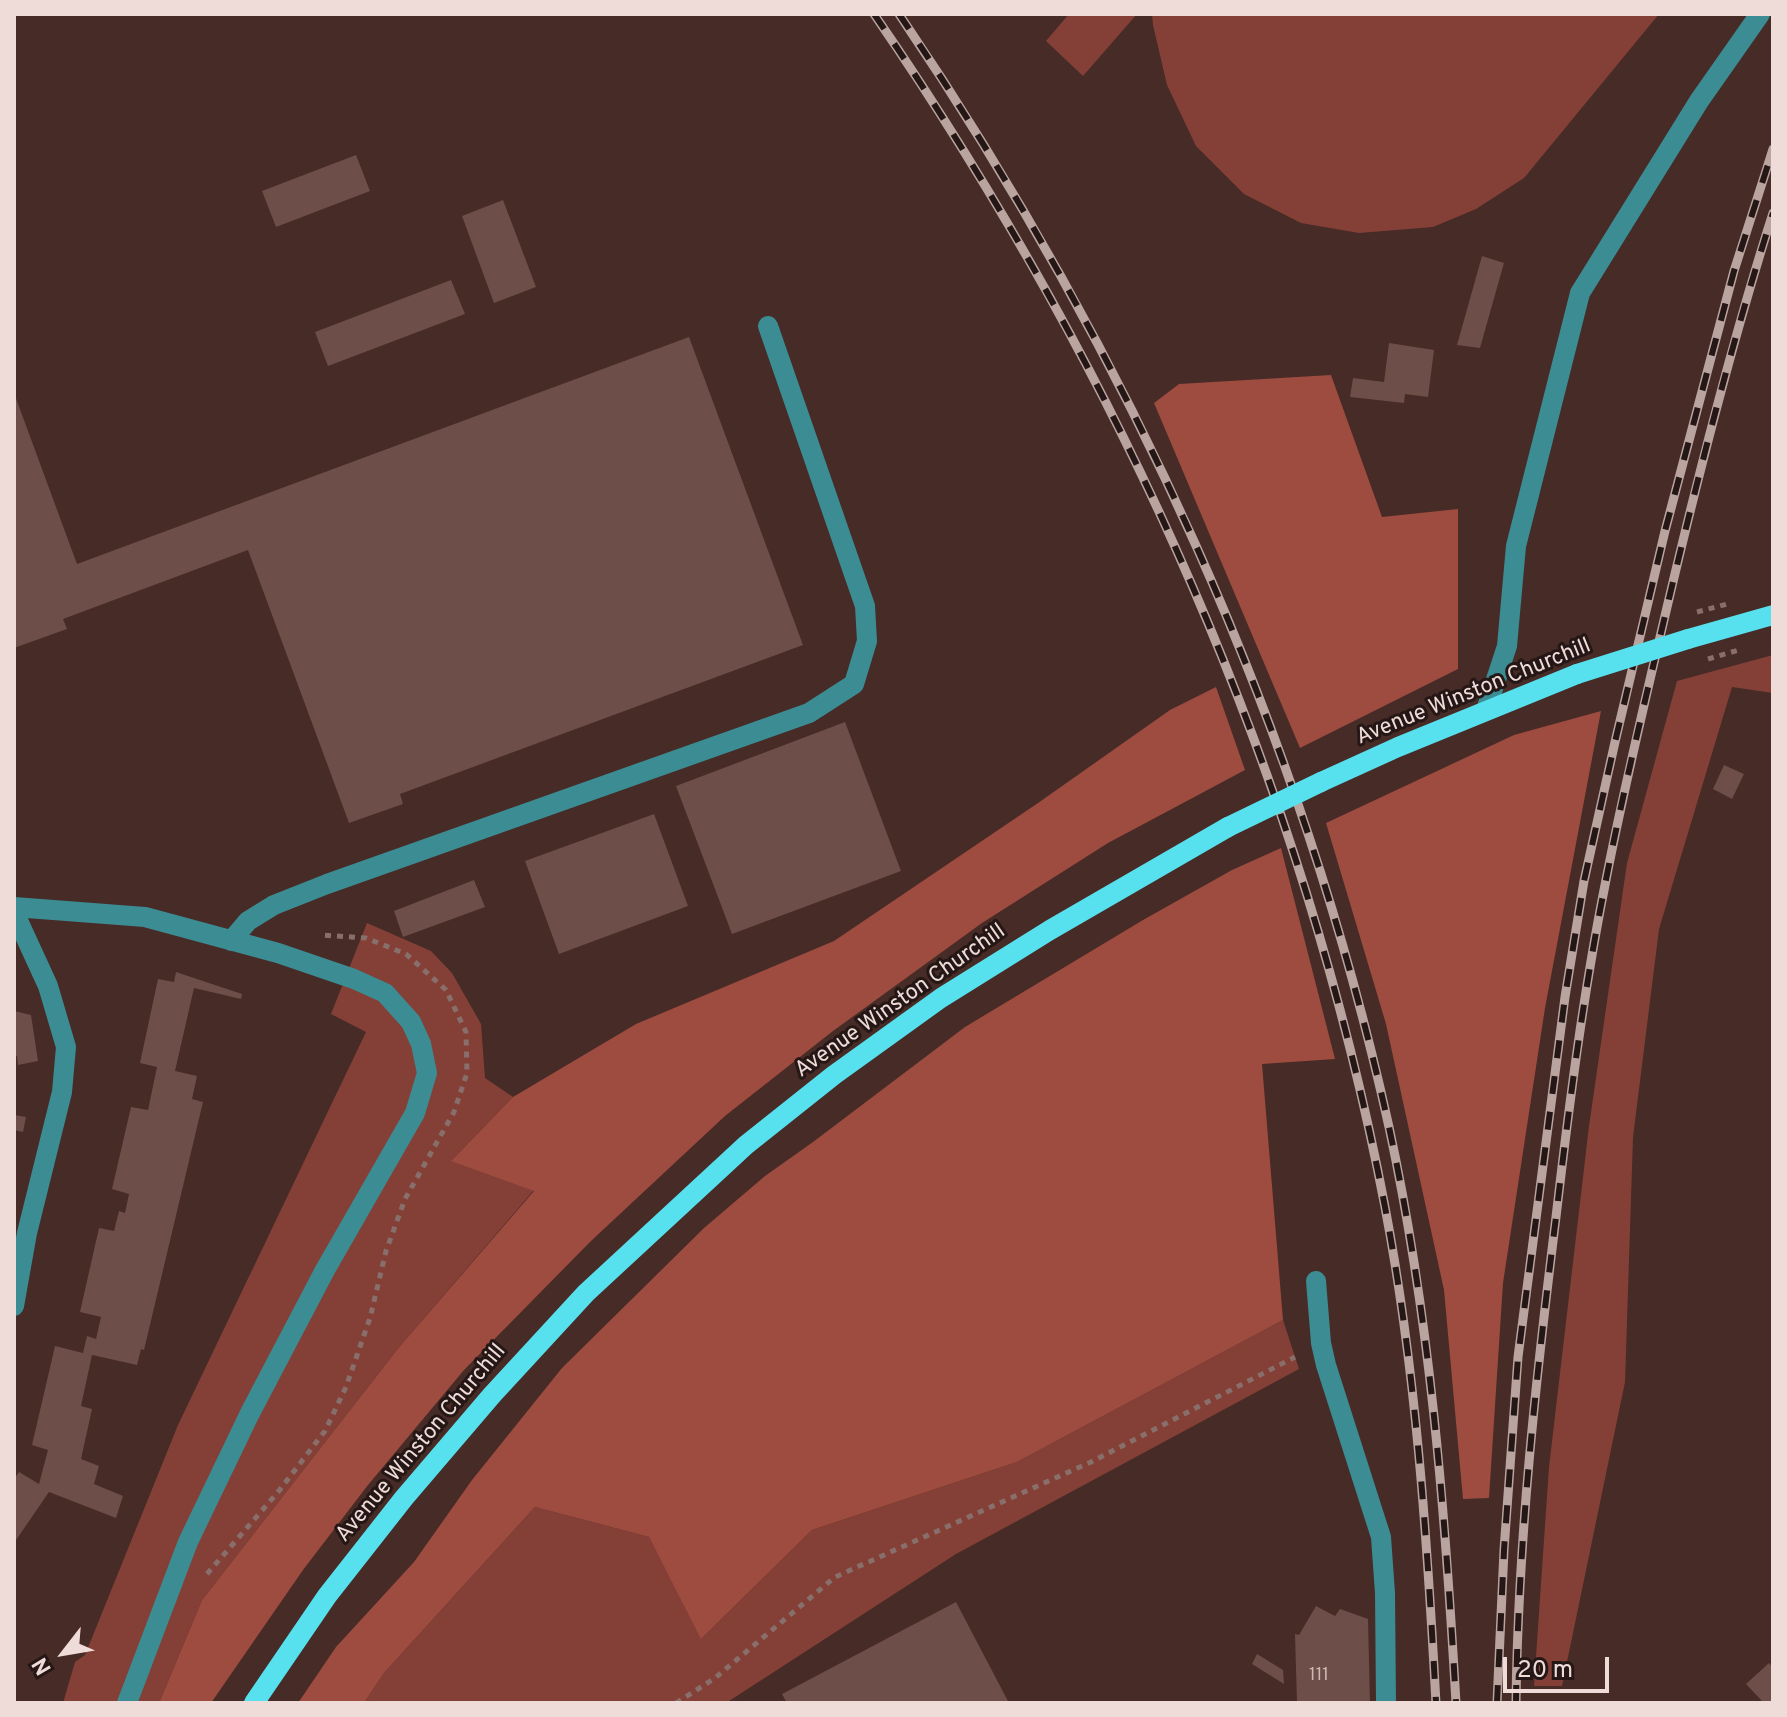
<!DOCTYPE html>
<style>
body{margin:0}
#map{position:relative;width:1787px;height:1717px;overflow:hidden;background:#472b26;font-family:Overpass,sans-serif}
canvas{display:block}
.frame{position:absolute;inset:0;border:16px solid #efdcd8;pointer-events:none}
.north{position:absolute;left:24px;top:1613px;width:80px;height:80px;-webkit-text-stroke:6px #241715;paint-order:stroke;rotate:239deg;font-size:22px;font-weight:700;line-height:32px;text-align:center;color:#efdcd8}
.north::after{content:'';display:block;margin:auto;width:28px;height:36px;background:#efdcd8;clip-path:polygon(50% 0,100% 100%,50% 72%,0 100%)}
.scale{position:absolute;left:1503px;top:1657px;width:106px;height:36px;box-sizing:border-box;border:4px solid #efdcd8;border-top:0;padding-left:10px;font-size:24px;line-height:28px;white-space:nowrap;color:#efdcd8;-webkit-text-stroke:6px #241715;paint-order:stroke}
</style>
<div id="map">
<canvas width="1787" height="1717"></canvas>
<div class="frame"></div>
<div class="north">N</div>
<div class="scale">20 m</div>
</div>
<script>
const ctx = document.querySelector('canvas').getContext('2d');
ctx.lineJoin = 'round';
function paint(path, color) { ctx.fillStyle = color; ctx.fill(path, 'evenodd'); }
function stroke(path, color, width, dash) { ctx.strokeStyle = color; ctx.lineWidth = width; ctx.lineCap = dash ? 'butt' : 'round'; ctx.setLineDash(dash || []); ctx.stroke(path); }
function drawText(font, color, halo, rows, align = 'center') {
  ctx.font = font + ' Overpass,sans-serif'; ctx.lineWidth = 6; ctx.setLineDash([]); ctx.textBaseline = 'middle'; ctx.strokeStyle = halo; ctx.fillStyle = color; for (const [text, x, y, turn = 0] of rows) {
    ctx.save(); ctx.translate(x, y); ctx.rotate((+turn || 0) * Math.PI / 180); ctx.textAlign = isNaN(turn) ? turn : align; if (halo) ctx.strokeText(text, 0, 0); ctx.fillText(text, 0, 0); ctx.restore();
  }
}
const green = new Path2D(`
 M1069 14H1137L1083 76 1046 41Z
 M1152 14H1659L1524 178 1476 209 1433 227 1359 233 1301 223 1244 194 1196 146 1167 85 1153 25Z
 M1773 655V693L1732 687 1659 929 1633 1137 1625 1382 1562 1686H1534L1549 1467 1589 1126 1627 863 1677 681Z
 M367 923 431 951 452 973 481 1024 485 1078 513 1097 452 1160 534 1190 400 1346 202 1600 159 1703H63L75 1662 85 1655 178 1425 366 1032 331 1014Z
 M1283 1320 1299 1369 956 1554 726 1703H364L384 1673 535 1507 649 1537 702 1638 812 1530 1017 1462Z`);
const forest = new Path2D(`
 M1331 375 1382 517 1458 509V669L1300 748 1154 403 1179 384Z
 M1216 687 1245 770 1108 843 982 923 833 1031 725 1116 591 1241 464 1370 368 1485 303 1570 211 1703H159L202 1600 400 1346 534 1191 451 1161 513 1097 636 1024 834 941 1038 803 1170 710Z
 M1601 711 1545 1008 1503 1283 1489 1498 1463 1499 1444 1290 1386 1024 1326 823 1514 735Z
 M1281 848 1335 1059 1262 1064 1283 1320 1017 1462 812 1530 701 1639 649 1537 535 1507 384 1673 364 1703H298L336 1647 414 1562 472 1480 562 1368 704 1228 765 1176 813 1142 965 1027 1143 920 1232 870Z`);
const building = new Path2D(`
 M356 155 370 191 276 227 262 191Z
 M503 200 536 287 494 303 462 216Z
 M1482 256 1504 263 1480 348 1457 345Z
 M451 280 465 314 328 366 315 332Z
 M689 337 803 645 400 794 403 804 349 823 248 550 63 619 67 629 14 648V393L77 564Z
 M1389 343 1434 350 1428 397 1405 394 1404 403 1350 397 1353 378 1384 382Z
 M845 722 901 871 732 934 676 786Z
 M1724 765 1744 774 1732 799 1713 789Z
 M654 814 688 906 559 954 525 861Z
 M474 880 485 907 403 937 394 911Z
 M176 972 242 994 241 999 194 988 175 1071 197 1076 192 1099 203 1102 144 1350 141 1349 137 1365 92 1355 81 1406 92 1409 81 1459 99 1466 94 1484 123 1496 116 1518 49 1492 14 1543V1479L19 1472 39 1484 48 1450 32 1445 55 1346 83 1353 87 1336 96 1339 101 1317 80 1312 99 1228 114 1231 119 1211 125 1213 129 1194 112 1189 131 1107 148 1110 157 1067 140 1063 158 979 174 982Z
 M14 1011 31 1015 38 1061 18 1065 17 1056H14Z
 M14 1115 26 1117 23 1132 14 1130Z
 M956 1602 1009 1703H787L782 1694Z
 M1316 1606 1335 1616 1340 1609 1368 1619 1370 1703H1297L1295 1634 1299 1635Z
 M1257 1654 1283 1670 1284 1684 1252 1664Z
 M1769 1663 1773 1668V1703H1761L1762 1701 1746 1684Z`);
const path = new Path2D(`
 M207 1574 278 1492 325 1431 346 1387 370 1318 386 1251 405 1199 454 1112 467 1073 466 1032 446 990 406 954 366 938 321 935
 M676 1703 715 1678 835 1577 1091 1462 1295 1357`);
const minor = new Path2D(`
 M1486 710 1507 646 1516 546 1580 293 1699 101 1760 14
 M14 907 145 917 278 953 354 979 385 993 411 1022 421 1044 427 1073 415 1113 325 1270 250 1413 188 1542 127 1703
 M14 912 48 986 66 1047 62 1092 27 1233 14 1306
 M231 941 248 921 274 905 327 884 809 713 854 684 867 641 865 606 768 326
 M1316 1281 1321 1343 1326 1365 1381 1537 1385 1593 1386 1703`);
const major = new Path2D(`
 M1688 639 1773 615
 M1321 782 1398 747 1577 674
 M254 1703 327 1596 404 1498 492 1395 586 1293 746 1145 834 1075 941 998 1050 930 1228 827`);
const rail = new Path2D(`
 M874 14C1121 373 1303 777 1385 1207 1416 1370 1427 1537 1436 1703
 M899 14C1128 352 1301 728 1389 1127 1430 1317 1445 1510 1456 1703
 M1497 1703 1504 1550 1518 1357 1565 997 1584 881 1615 742 1665 531 1734 271 1773 149
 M1516 1703C1518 1540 1536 1378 1556 1217 1569 1106 1583 995 1605 885 1623 791 1646 697 1668 603 1699 472 1732 341 1773 213`);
const pathBridge = new Path2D(`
 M1697 612 1731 603
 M1708 659 1742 649`);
const majorBridge = new Path2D(`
 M1577 674 1688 639
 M1228 827 1321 782`);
const numberNames = [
 ["111",1319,1676]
];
const streetNames = [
 ["Avenue Winston Churchill",1474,693,-22],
 ["Avenue Winston Churchill",901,1002,-35],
 ["Avenue Winston Churchill",422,1444,-50]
];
paint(green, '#844037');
paint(forest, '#9e4b40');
paint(building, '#6d4e48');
stroke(path, '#886f6b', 5, [6, 6]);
stroke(minor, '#3c8c94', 20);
stroke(major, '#57e0ed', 20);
stroke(rail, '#baa4a0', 9);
stroke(rail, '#241715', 6, [18]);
stroke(pathBridge, '#886f6b', 5, [6, 6]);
stroke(majorBridge, '#57e0ed', 20);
drawText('18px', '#ceb8b4', null, numberNames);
drawText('22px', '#efdcd8', '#241715', streetNames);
</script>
